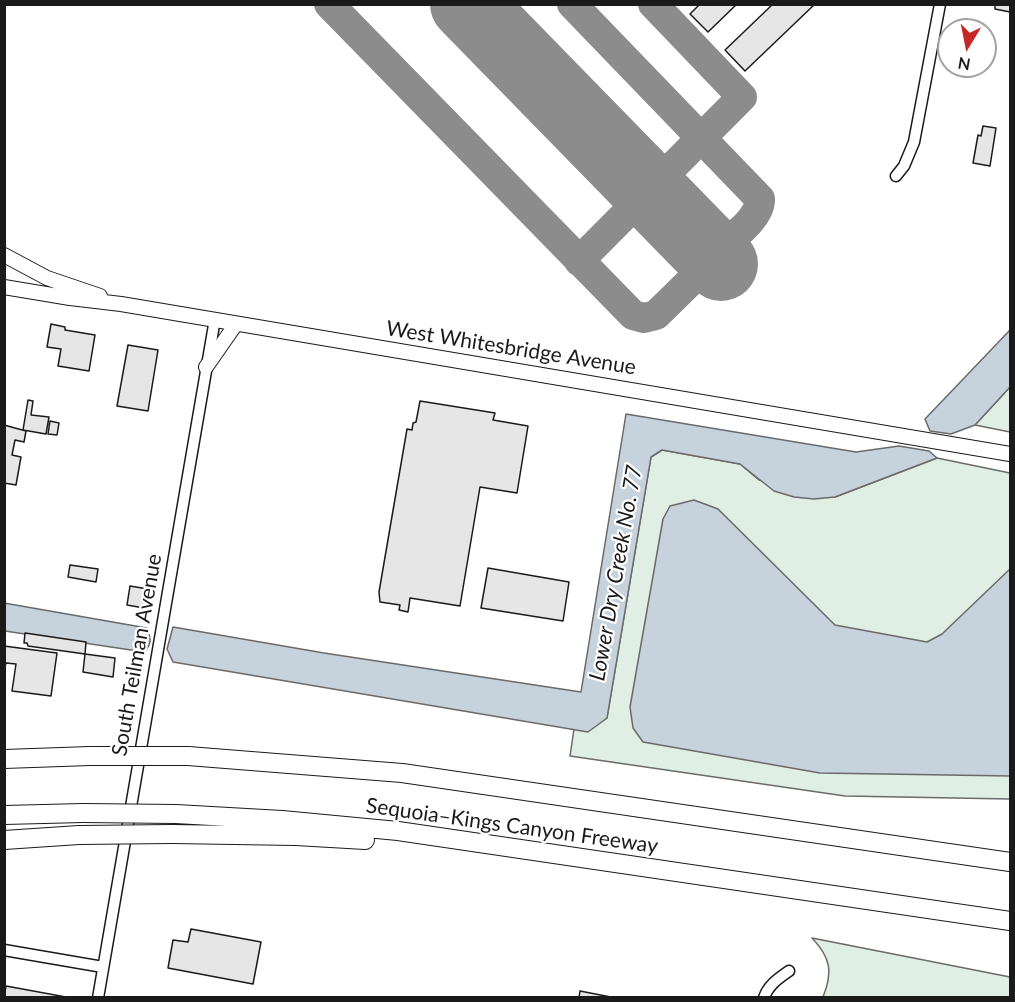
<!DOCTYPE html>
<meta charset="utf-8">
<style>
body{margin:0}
#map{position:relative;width:1015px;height:1002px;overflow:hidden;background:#fff;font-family:Lato,sans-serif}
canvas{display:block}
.frame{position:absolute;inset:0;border:6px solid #1a1a1a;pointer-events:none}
.north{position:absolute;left:937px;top:18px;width:60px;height:60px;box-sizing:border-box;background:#fff;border:2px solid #a3a3a3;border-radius:50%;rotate:190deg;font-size:16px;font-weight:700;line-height:24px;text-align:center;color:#1a1a1a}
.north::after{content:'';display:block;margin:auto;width:21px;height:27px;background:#c62828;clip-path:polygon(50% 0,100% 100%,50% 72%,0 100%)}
</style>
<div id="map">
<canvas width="1015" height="1002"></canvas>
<div class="frame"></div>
<div class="north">N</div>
</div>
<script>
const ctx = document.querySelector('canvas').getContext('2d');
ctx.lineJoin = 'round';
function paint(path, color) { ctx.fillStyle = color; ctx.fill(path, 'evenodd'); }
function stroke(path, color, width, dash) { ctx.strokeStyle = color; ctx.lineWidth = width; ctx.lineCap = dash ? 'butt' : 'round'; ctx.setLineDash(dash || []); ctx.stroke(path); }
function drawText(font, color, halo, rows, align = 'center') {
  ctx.font = font + ' Lato,sans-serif'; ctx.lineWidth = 4.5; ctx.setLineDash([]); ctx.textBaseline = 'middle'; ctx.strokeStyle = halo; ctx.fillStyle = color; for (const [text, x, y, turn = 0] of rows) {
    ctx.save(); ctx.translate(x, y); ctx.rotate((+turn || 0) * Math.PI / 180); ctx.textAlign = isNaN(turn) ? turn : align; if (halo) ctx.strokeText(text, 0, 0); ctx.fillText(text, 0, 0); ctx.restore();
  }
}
const green = new Path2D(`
 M1010 387V432L975 425Z
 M662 450 740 464 759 480 835 497 937 458 1010 473V799L845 796 570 756 574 729 588 731 607 718 651 457Z
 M812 938 1010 977V997H823C833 972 831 958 812 938Z`);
const water = new Path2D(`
 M1010 330V387L975 425 951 434 930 431 925 419Z
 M626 414 856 452 899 446 929 451 937 458 835 497 814 499 794 497 774 491 740 464 662 450 651 457 607 718 588 732 173 662 167 649 173 627 324 653 581 692Z
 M694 500 718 509 835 625 927 642 942 634 1010 569V776L820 773 643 742 633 728 630 707 663 519 670 506Z
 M4 603 147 628C151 639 152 644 144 652L5 631Z`);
const taxiway = new Path2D(`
 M329 4 633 315 644 318 656 315 701 271C709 255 699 244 690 232
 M572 4 760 199C761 215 732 243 716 244 705 244 698 237 690 232
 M579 261 742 97 653 4`);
const runway = new Path2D(`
 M467 4 721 264`);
const building = new Path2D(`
 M700 4H737L708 32 690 14Z
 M773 4H815L745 71 725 50Z
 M995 4H1010V12L995 9Z
 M983 126 996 128 990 166 973 163 978 135 981 136Z
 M51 324 65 327V330L95 335 89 371 58 366 61 349 47 347Z
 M128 345 158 350 148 411 117 406Z
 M28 400 33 401 31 415 49 417 46 434 23 430Z
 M420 401 495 413 493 420 528 426 517 493 480 487 460 606 410 598 408 612 399 610 400 605 380 602 379 592 407 429 412 430 413 423 416 422Z
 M50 421 59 423 57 435 48 434Z
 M4 425 26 431 24 442 15 440 12 455 21 457 16 485 4 483Z
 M70 565 98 569 96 582 68 577Z
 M488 568 569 582 563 621 481 608Z
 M130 586 148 589 144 608 127 605Z
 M25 633 86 642 85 654 28 646 27 643H24Z
 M4 646 57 653 51 696 12 691 16 664 6 663 4 671Z
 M85 654 115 658 113 677 83 672Z
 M191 929 261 942 253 984 168 968 173 940 188 942Z
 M6 986 66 997V998H4Z
 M580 991 616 998H579Z`);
const minor = new Path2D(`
 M896 176 904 166 914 142 940 4
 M4 950 103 967
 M98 998 215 319
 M764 998C768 985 779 978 789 971`);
const secondary = new Path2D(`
 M4 255 47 278 100 296
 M4 287 70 298 121 304 1010 454
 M206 367 236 324`);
const motorway = new Path2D(`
 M188 756 402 773 1010 862
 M4 759 90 756
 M176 814 282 820 398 831 1010 921
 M4 815 83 813
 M172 834 296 836 365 840
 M4 840 79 835`);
const motorwayBridge = new Path2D(`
 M90 756H188
 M83 813 176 814
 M79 835 172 834`);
const streetNames = [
 ["West Whitesbridge Avenue",511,348,9],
 ["South Teilman Avenue",137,655,-80],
 ["Sequoia–Kings Canyon Freeway",512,826,8]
];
const waterNames = [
 ["Lower Dry Creek No. 77",616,573,-80]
];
paint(green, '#e0efe3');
stroke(green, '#6a6a6a', 1.5);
paint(water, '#c6d2dc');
stroke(water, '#6a6a6a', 1.5);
stroke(taxiway, '#8c8c8c', 30);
stroke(runway, '#8c8c8c', 74);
paint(building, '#e6e6e6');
stroke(building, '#1a1a1a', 1.5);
stroke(minor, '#1a1a1a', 13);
stroke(secondary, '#1a1a1a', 16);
stroke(motorway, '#1a1a1a', 20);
stroke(minor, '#fff', 10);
stroke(secondary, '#fff', 14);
stroke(motorway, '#fff', 18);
stroke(motorwayBridge, '#1a1a1a', 20, []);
stroke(motorwayBridge, '#fff', 18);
drawText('21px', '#1a1a1a', '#fff', streetNames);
drawText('italic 22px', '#1a1a1a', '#fff', waterNames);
</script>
